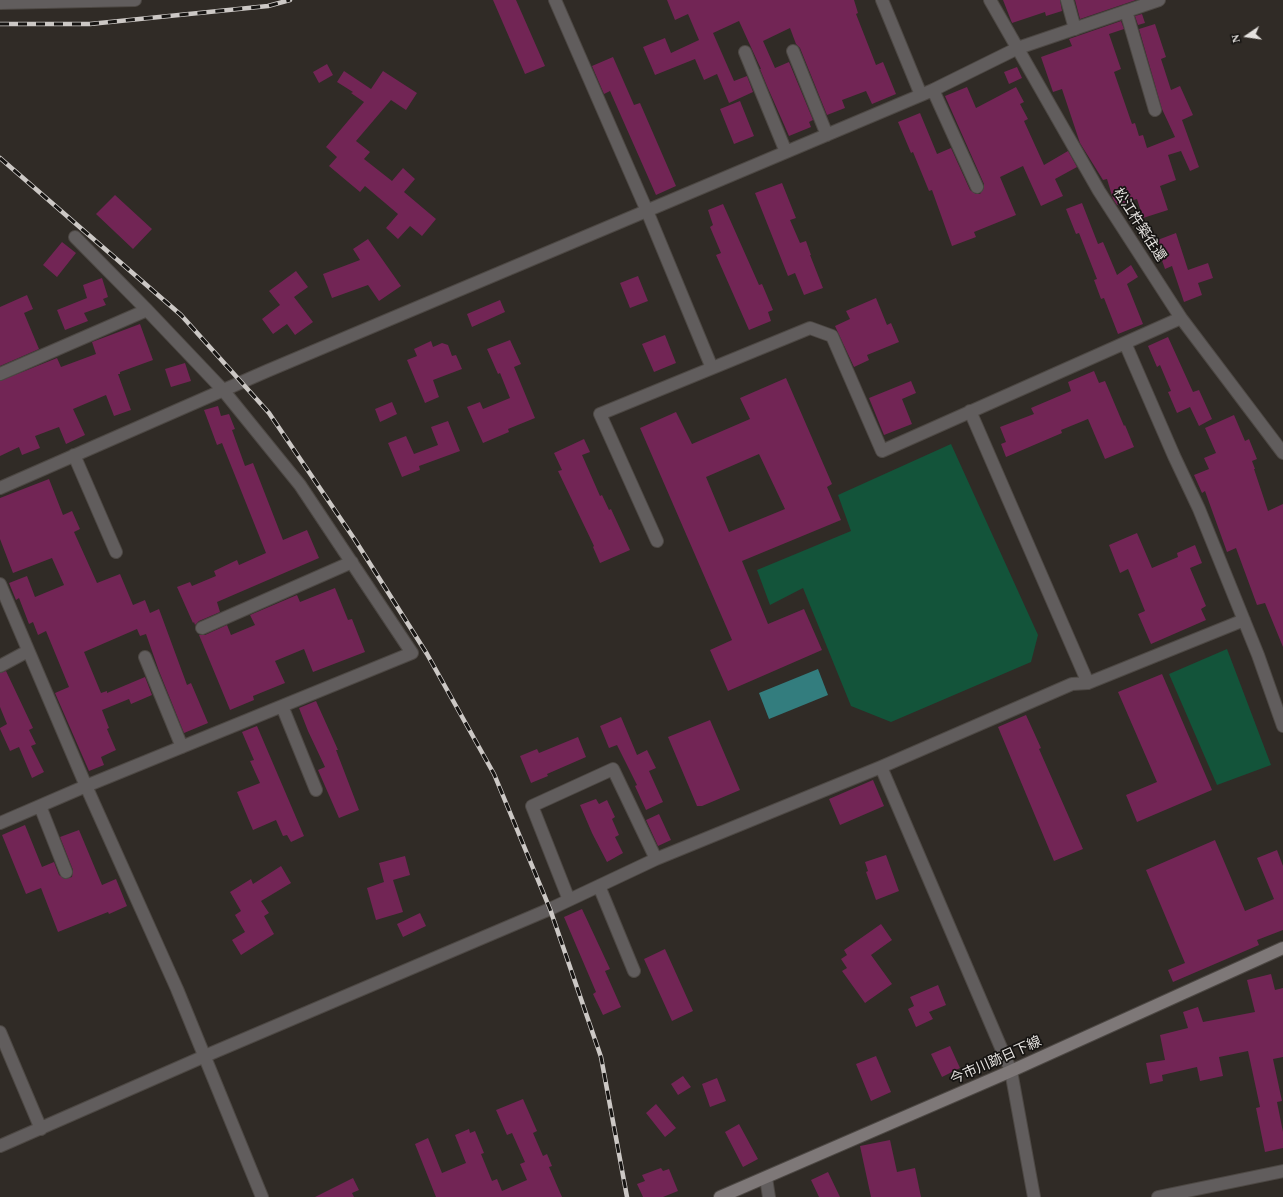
<!DOCTYPE html>
<meta charset="utf-8">
<style>
body{margin:0}
#map{position:relative;width:1283px;height:1197px;overflow:hidden;background:#302b26;font-family:"Times New Roman",serif}
canvas{display:block}
.north{position:absolute;left:1227px;top:16px;width:40px;height:40px;-webkit-text-stroke:3px #161412;paint-order:stroke;rotate:257deg;font-size:11px;font-weight:700;line-height:16px;text-align:center;color:#e5e2df}
.north::after{content:'';display:block;margin:auto;width:14px;height:18px;background:#e5e2df;clip-path:polygon(50% 0,100% 100%,50% 72%,0 100%)}
</style>
<div id="map">
<canvas width="1283" height="1197"></canvas>
<div class="north">N</div>
</div>
<script>
const ctx = document.querySelector('canvas').getContext('2d');
ctx.lineJoin = 'round';
function paint(path, color) { ctx.fillStyle = color; ctx.fill(path, 'evenodd'); }
function stroke(path, color, width, dash) { ctx.strokeStyle = color; ctx.lineWidth = width; ctx.lineCap = dash ? 'butt' : 'round'; ctx.setLineDash(dash || []); ctx.stroke(path); }
function drawText(font, color, halo, rows, align = 'center') {
  ctx.font = font + ' "Times New Roman","Noto Sans JP",serif'; ctx.lineWidth = 3.5; ctx.setLineDash([]); ctx.textBaseline = 'middle'; ctx.strokeStyle = halo; ctx.fillStyle = color; for (const [text, x, y, turn = 0] of rows) {
    ctx.save(); ctx.translate(x, y); ctx.rotate((+turn || 0) * Math.PI / 180); ctx.textAlign = isNaN(turn) ? turn : align; if (halo) ctx.strokeText(text, 0, 0); ctx.fillText(text, 0, 0); ctx.restore();
  }
}
const green = new Path2D(`
 M951 444 1038 635 1031 662 891 722 851 706 803 588 770 605 757 570 851 531 838 495Z
 M1227 649 1271 765 1217 785 1169 674Z`);
const water = new Path2D(`
 M818 669 828 695 769 719 759 693Z`);
const building = new Path2D(`
 M493 0H516L545 66 525 74Z
 M667 0H854L858 13 856 14 876 65 883 62 896 94 872 104 866 91 842 100 845 108 827 115 800 48 796 44 790 28 763 41 775 68 789 62 813 120 809 122 811 127 789 136 767 86 760 69H761L739 21 713 33 734 81 747 76 753 92 729 103 717 74 704 80 695 59 655 75 643 47 665 38 671 53 699 40 688 14 675 20Z
 M1003 0H1060L1062 11 1046 16 1045 12 1012 23Z
 M1075 0H1136L1080 19Z
 M1142 14 1145 23 1138 25 1135 16Z
 M1121 21 1124 29 1109 34 1121 69 1114 72 1132 124 1135 123 1139 136 1143 135 1147 148 1175 137 1162 109 1139 29 1155 24 1166 57 1161 59 1171 90 1180 86 1193 115 1182 120 1199 167 1190 171 1181 151 1168 155 1176 180 1160 186 1168 210 1143 218 1137 199 1117 205 1113 199 1107 179 1103 180 1080 143 1062 89 1053 92 1041 57 1072 46 1069 39Z
 M613 57 634 105 640 103 676 186 656 195 610 91 604 94 592 66Z
 M327 64 333 75 319 83 313 72Z
 M1017 67 1022 78 1009 84 1004 72Z
 M344 71 371 89 383 71 417 93 406 110 391 100 356 141 370 152 364 159 392 181 403 168 415 179 404 192 436 219 422 236 410 226 398 239 386 228 398 214 365 186 360 192 329 166 337 157 326 147 364 102 351 93 353 92 337 82Z
 M967 87 976 108 1016 87 1024 102 1020 104 1028 119 1024 121 1044 165 1068 151 1077 167 1055 179 1063 196 1041 206 1023 166 1000 177 1016 215 974 232 976 237 952 246 932 190 929 191 913 152 911 153 898 122 920 113 937 154 951 148 970 190 976 194H980L984 188V184L945 96Z
 M740 101 754 136 734 144 720 109Z
 M782 183 796 218 790 220 800 243 806 241 811 255H810L823 288 804 295 795 273 788 276 755 193Z
 M115 195 152 229 133 249 96 214Z
 M1082 203 1098 244 1103 242 1117 275 1131 265 1138 277 1127 284 1143 324 1118 334 1104 298 1101 299 1094 280 1097 279 1079 233 1076 234 1066 209Z
 M723 204 759 285 762 284 773 310 768 312 771 321 749 330 716 255 721 253 710 227 713 225 708 210Z
 M1176 233 1188 270 1208 263 1213 278 1198 283 1202 295 1184 302 1172 266 1165 269 1155 241Z
 M368 239 401 286 379 301 368 285 332 298 323 274 360 260 353 249Z
 M62 242 76 253 57 277 43 265Z
 M296 271 308 287 294 297 313 322 295 335 287 324 273 334 262 319 280 305 269 291Z
 M638 276 648 301 630 308 620 283Z
 M102 278 108 297 103 299 106 305 84 313 88 321 65 330 57 310 87 298 83 285Z
 M27 295 33 309 24 313 39 349 0 366V307Z
 M876 298 887 325 891 323 899 342 867 355 869 360 854 367 835 326 850 319 846 311Z
 M500 300 505 312 472 327 467 314Z
 M140 324 153 360 120 372V374H118L131 410 114 416 106 395 73 409 85 435 66 444 59 427 35 436 40 448 22 455 19 447 0 456V381L57 358 61 367 96 354 92 342Z
 M665 335 676 363 654 372 642 344Z
 M1168 337 1193 392 1199 390 1212 419 1199 426 1190 407 1177 413 1168 392 1171 391 1160 365 1157 367 1148 346Z
 M510 340 521 364 514 367 535 418 508 429 509 432 483 443 467 407 480 402 483 409 510 398 500 373 498 374 487 349Z
 M431 341 433 347 442 343 448 345 452 356 456 355 462 369 433 380 439 397 425 403 407 360 417 356 414 349Z
 M185 363 191 381 171 387 165 369Z
 M1094 371 1099 383 1105 381 1124 426 1125 425 1134 447 1105 459 1088 419 1061 430 1062 433 1006 457 1001 444 1006 442 1000 427 1034 414 1031 408 1071 391 1068 382Z
 M786 378 832 484 827 487 841 520 742 561 768 624 804 609 822 650 728 691 710 650 732 640 640 428 676 412 692 444 750 419 740 398ZM759 454 785 509 729 532 706 477Z
 M911 381 916 393 902 399 912 424 884 435 869 398Z
 M392 402 397 414 380 422 375 409Z
 M218 406 221 416 229 414 235 429 232 430 245 466 253 463 283 540 307 530 319 558 217 602 220 612 199 621 195 625 194 622 193 623 177 587 190 582 192 586 216 576 214 571 237 560 239 565 266 553 222 443 217 445 204 410Z
 M1234 415 1245 441 1249 439 1257 459 1252 461 1255 469H1254L1268 511 1283 504V647L1265 603 1257 605 1236 548 1227 552 1205 491 1202 493 1194 475 1209 469 1204 458 1216 453 1205 428Z
 M448 421 460 451 419 466 420 470 402 477 388 443 406 436 414 454 438 445 431 427Z
 M584 439 590 452 582 455 600 496 602 495 609 510 611 509 630 550 600 563 593 547 594 546 558 471 562 470 554 453Z
 M49 479 63 515 72 511 80 529 74 532 97 583 120 574 133 605 145 600 150 613 159 609 187 685 191 683 208 723 184 733 159 671 146 634 140 636 137 629 84 652 101 693 107 691V693L145 677 152 695 131 704 129 699 102 710 109 728 107 729 116 750 101 757 104 765 89 771 55 693 69 687 46 631 38 635 33 622 29 624 19 598 16 600 9 583 27 576 35 597 64 585 52 558 13 573 0 539V498Z
 M1137 533 1152 568 1178 557 1177 553 1195 545 1202 563 1190 568 1206 606 1201 609 1206 620 1151 644 1138 614 1145 611 1128 569 1120 573 1109 545Z
 M335 588 348 620 352 619 365 652 313 672 304 649 275 661 285 683 253 696 254 700 230 710 199 635H205L227 625 231 635 255 625 250 615 297 595 300 602Z
 M6 671 33 728 29 730 36 744 31 746 44 772 32 778 19 747 10 751 0 729V728L7 724 0 707V673Z
 M1162 674 1212 790 1137 822 1126 795 1157 782 1118 692Z
 M316 701 338 750H336L359 810 339 818 318 770 325 767 308 731 299 708Z
 M1026 715 1041 748 1039 749 1083 849 1054 861 998 727Z
 M621 717 637 755 647 750 656 768 649 771 663 802 646 810 635 786 637 785 617 745 609 748 600 726Z
 M710 720 740 790 702 806H697L668 737Z
 M257 726 304 836 291 842 287 835 283 836 276 820 253 830 237 792 260 783 250 761 254 760 242 732Z
 M578 737 586 757 547 774 548 776 531 783 520 756 537 749 539 753Z
 M873 780 884 806 840 825 829 799Z
 M596 799 599 804 607 800 615 817 612 819 619 835 615 837 623 853 607 862 592 833 580 805Z
 M659 814 671 840 658 846 646 820Z
 M25 825 42 867 54 862 59 875 65 879 72 877 73 870 60 837 79 830 102 885 116 879 127 906 109 914 108 912 58 932 41 888 26 894 2 835Z
 M1215 840 1245 911 1274 899 1257 858 1277 850 1283 866V930L1257 940 1259 945 1173 982 1168 970 1185 963 1146 870Z
 M886 855 899 891 876 900 866 872 868 871 865 862Z
 M405 856 410 875 393 880 403 912 376 920 367 888 384 882 379 863Z
 M281 866 291 883 261 901 269 913 264 916 274 934 241 955 232 940 245 932 235 915 241 911 230 892 251 879 253 884Z
 M582 909 610 969 605 971 621 1007 603 1015 593 994 596 992 564 917Z
 M420 913 426 926 403 937 397 924Z
 M881 924 892 940 871 955 892 984 865 1003 842 971 847 968 841 959 847 955 844 950Z
 M665 949 693 1011 672 1021 644 959Z
 M1271 974 1275 990 1283 988V1057L1273 1059 1282 1101 1277 1102 1283 1132V1148L1265 1152 1256 1108 1260 1107 1248 1051 1219 1057 1223 1076 1200 1081 1197 1067 1162 1075 1163 1081 1150 1084 1146 1063 1165 1060 1160 1035 1188 1028 1183 1012 1198 1007 1203 1022 1255 1012 1247 980Z
 M938 985 946 1005 929 1012 933 1019 916 1027 908 1009 914 1006 910 997Z
 M950 1046 960 1068 942 1077 931 1054Z
 M876 1056 891 1092 871 1101 856 1064Z
 M683 1076 691 1087 678 1095 671 1084Z
 M717 1078 726 1101 710 1107 702 1084Z
 M523 1099 537 1131 533 1133 543 1156 547 1154 552 1166 549 1167 562 1197H436L415 1144 428 1138 442 1173 466 1163 455 1135 469 1129 470 1133 475 1131 484 1153 481 1154 492 1181 497 1179 502 1191 527 1180 520 1164 525 1162 512 1133 507 1135 496 1110Z
 M656 1104 676 1128 665 1137 646 1113Z
 M739 1124 758 1159 743 1167 725 1132Z
 M890 1140 897 1172 915 1168 921 1197H871L860 1146Z
 M661 1168 663 1171 669 1169 678 1191 663 1197H643L637 1184 645 1181 642 1175Z
 M828 1172 840 1197H819L811 1180Z
 M353 1178 359 1190 352 1193 354 1197H315Z`);
const street = new Path2D(`
 M555 0 647 211 712 368
 M882 0 921 95
 M990 0 1099 191 1181 318 1283 453
 M1067 0 1075 29
 M0 3 135 0
 M1126 11 1155 110
 M793 51 827 135
 M745 52 786 152
 M933 90 977 187
 M1125 343 1174 456 1199 509 1258 655 1283 726
 M0 374 147 310
 M970 411 1088 683
 M74 455 116 552
 M0 488 267 371 933 90 1018 48 1159 0
 M657 541 600 414 810 328 832 336 882 451 1181 318
 M0 584 86 786 177 989 262 1197
 M202 628 352 562
 M145 657 182 747
 M0 666 28 651
 M282 706 316 790
 M881 767 1011 1071 1034 1197
 M40 806 66 872
 M0 823 86 786 412 653 300 485 223 390 147 310 75 237
 M599 886 634 971
 M569 900 532 806 613 769 656 859
 M0 1032 41 1129
 M0 1146 205 1056 550 909 656 859 881 767 1072 684 1088 683 1244 620
 M766 1178 769 1197
 M1158 1197 1283 1171`);
const secondary = new Path2D(`
 M720 1197 1011 1071 1283 948`);
const rail = new Path2D(`
 M0 24H90L268 6 290 0
 M0 158 181 315 269 413 355 540 427 654 494 774 550 909 601 1057 627 1197`);
const streetNames = [
 ["松江杵築往還",1139,225,57],
 ["今市川跡日下線",996,1061,-24]
];
paint(green, '#13543a');
paint(water, '#337d7e');
paint(building, '#722555');
stroke(street, '#4d4844', 14);
stroke(secondary, '#4d4844', 14);
stroke(street, '#615d5d', 12);
stroke(secondary, '#7e7878', 12);
stroke(rail, '#ccc8c5', 4.5);
stroke(rail, '#161412', 3, [9]);
drawText('14px', '#e5e2df', '#161412', streetNames);
</script>
